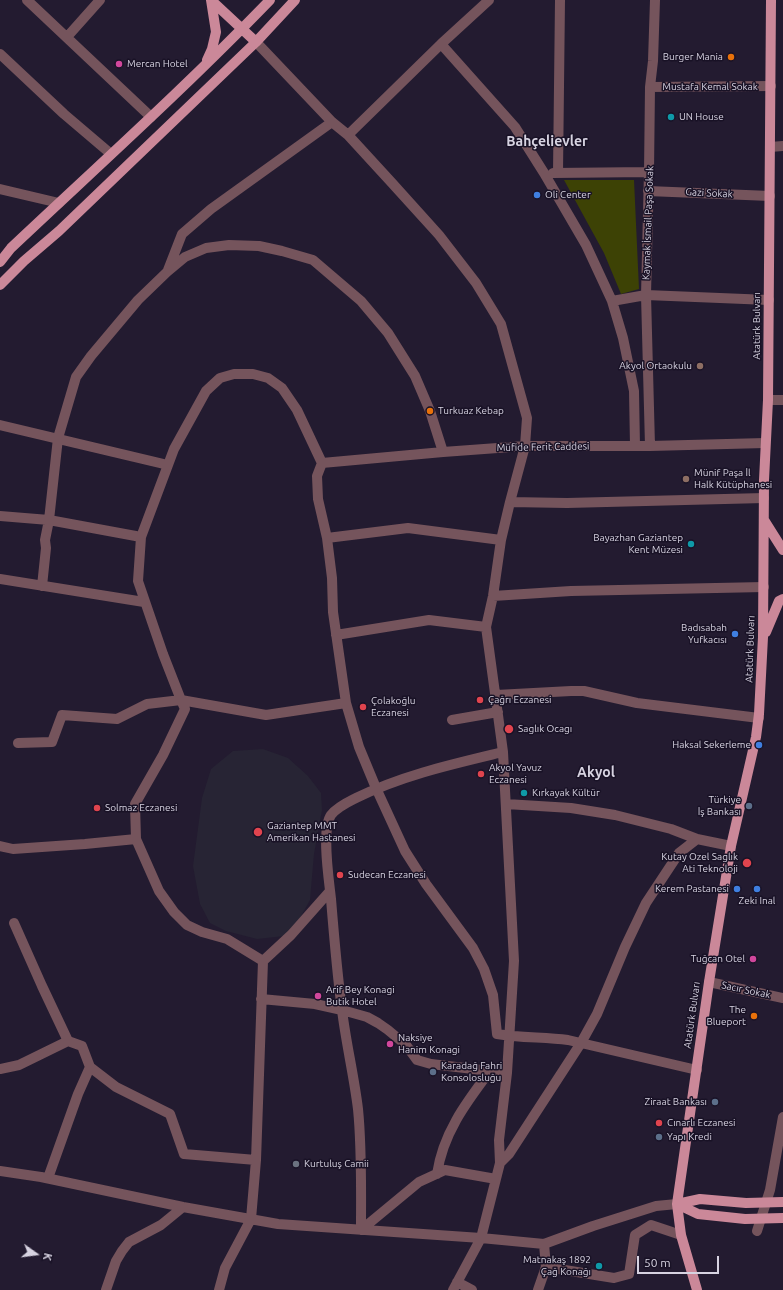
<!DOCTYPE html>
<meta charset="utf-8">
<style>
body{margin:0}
#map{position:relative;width:783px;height:1290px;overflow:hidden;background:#231b30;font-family:Ubuntu,sans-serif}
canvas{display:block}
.north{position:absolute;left:16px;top:1234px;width:40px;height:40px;-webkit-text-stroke:3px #191226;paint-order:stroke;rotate:104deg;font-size:11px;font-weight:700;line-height:16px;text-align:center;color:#d7d3e1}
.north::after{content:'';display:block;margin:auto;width:14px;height:18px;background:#d7d3e1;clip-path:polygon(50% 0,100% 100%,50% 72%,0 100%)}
.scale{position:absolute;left:637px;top:1256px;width:82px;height:18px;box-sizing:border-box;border:2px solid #d7d3e1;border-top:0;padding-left:5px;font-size:12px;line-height:14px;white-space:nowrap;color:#d7d3e1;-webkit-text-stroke:3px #191226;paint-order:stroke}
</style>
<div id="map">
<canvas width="783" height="1290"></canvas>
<div class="north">K</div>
<div class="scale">50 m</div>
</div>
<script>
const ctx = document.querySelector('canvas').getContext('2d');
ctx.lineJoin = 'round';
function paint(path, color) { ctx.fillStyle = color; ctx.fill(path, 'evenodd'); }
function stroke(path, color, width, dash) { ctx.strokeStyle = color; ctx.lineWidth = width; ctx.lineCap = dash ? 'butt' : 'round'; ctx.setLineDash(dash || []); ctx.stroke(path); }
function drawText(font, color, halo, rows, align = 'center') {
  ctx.font = font + ' Ubuntu,sans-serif'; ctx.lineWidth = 3; ctx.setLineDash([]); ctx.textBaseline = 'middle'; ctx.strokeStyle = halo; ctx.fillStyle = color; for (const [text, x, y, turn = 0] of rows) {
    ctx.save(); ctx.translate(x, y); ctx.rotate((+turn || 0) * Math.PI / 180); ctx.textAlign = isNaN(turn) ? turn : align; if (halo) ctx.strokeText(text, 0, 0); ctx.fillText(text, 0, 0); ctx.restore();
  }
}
const medical = new Path2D(`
 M263 749 288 758 308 776 321 793 322 810 314 854 310 900 300 918 284 936 257 939 226 931 210 923 200 904 193 866 202 798 211 769 233 751Z`);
const green = new Path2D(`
 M564 180H634L639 289 621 294 604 253Z`);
const minor = new Path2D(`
 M27 0 151 117
 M67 37 100 0
 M256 42 332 122 348 135 392 183 439 235 476 283 501 324 527 418 525 446 510 502 501 540 493 596 486 627 503 752 514 961 507 1073 499 1140 500 1163 481 1238 453 1290
 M441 44 515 127 544 173 586 245 612 301 623 338 634 391 635 446
 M0 54 64 114 111 154
 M650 87 771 86
 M348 135 441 44 489 0
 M770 147 783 146
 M553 173 649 172
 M558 173 560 0
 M0 189 59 203
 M648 191 770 196
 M168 270 182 234 211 209 332 122
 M612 301 646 295 769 300
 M768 400H783
 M0 425 168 465
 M650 446 646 295 649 172 650 87 653 61 655 0
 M322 463 443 452 525 446H650L765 443
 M510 502 567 503 764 498
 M0 516 49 520 141 537
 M327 538 408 528 501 540
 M0 579 144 602
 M42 586 46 548 45 540 49 520 58 438 76 377 91 356 138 300 167 272 185 257 206 248 229 245 259 246 282 251 313 260 361 301 388 333 415 376 430 411 443 452
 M493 596 571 591 764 587
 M336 635 429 620 486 627
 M496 695 571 691H584L637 703 759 718
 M346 703 266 715 181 700 163 654 138 581 141 537 174 449 206 391 220 378 234 374H253L268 378 282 388 297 410 322 463 317 476 318 499 327 538 332 578 333 612 346 703 359 747 376 788 405 851 426 884 473 948 484 969 493 995 497 1034C520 1038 544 1037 568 1040L697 1070
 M452 720 498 712
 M18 743 52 742 62 715 117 719 147 704 181 700 185 709 163 755 135 804 136 839 159 891 174 912 187 925 202 932 227 939 263 961
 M506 804 571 808 615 815 671 829 697 839 731 846
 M0 846 13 849 85 844 136 839
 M14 923 42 986 68 1041 82 1046 90 1067 116 1087 170 1114 184 1154 256 1160
 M709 982 783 998
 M261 999 315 1004 342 1010 367 1017 378 1023 388 1030 406 1045 417 1060 431 1064 507 1073
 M0 1069 19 1065 68 1041
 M500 1163 509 1154 581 1043 597 1014 625 947 646 903 679 853 697 839
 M0 1171 41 1177 183 1207 278 1224 481 1238 544 1244 593 1226 656 1206 677 1204
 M437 1174C443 1133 466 1103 490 1071
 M48 1178 78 1094 90 1067
 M361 1230C361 1190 362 1149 358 1109 354 1076 346 1043 342 1010 337 973 334 936 331 899 329 880 321 829 331 815 337 807 348 802 356 798 403 775 453 764 503 752
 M361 1230 419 1182 445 1170 496 1179
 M757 1231 770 1190 783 1117
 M544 1244 546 1267 614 1278 629 1274 635 1235 651 1225 681 1235
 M457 1282 472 1290
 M106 1290 116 1261 122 1251 129 1242 161 1225 183 1207
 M219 1290 225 1268 251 1219 256 1160 263 961 291 935 330 891
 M538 1290 546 1267`);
const major = new Path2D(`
 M211 0 256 42
 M207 60 212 49 216 32 211 0
 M0 262 11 248C98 166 187 86 270 0
 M0 285 24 261 59 231 256 42 295 0
 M764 520 783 550
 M766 632 779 601 783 599
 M677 1204 698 1214 745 1219 783 1218
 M677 1204 700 1199 746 1203 783 1202
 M697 1290 681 1235 677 1204 709 982 731 846 756 737 759 714 763 637 764 480 768 400 771 0`);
const markers = [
 [731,57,4,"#e8710a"],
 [119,64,4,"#d1479c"],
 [671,117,4,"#0f9aa8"],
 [537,195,4,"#3f7fe0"],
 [700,366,4,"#8d6e63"],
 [430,411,4,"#e8710a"],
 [686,479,4,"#8d6e63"],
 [691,544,4,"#0f9aa8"],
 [735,634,4,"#3f7fe0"],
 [480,700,4,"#e0444e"],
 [363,707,4,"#e0444e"],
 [509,729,5,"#e0444e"],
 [759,745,4,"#3f7fe0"],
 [481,774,4,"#e0444e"],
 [524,793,4,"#0f9aa8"],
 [749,806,4,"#5c6f8a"],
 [97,808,4,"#e0444e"],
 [258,832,5,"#e0444e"],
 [747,863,5,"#e0444e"],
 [340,875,4,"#e0444e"],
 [737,889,4,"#3f7fe0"],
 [757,889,4,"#3f7fe0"],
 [753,959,4,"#d1479c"],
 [318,996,4,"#d1479c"],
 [754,1016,4,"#e8710a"],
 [390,1044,4,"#d1479c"],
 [433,1072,4,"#5c6f8a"],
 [715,1102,4,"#5c6f8a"],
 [659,1123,4,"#e0444e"],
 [659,1137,4,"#5c6f8a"],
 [296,1164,4,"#6b7280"],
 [599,1266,4,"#0f9aa8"]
];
const poiNames = [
 ["Burger Mania",723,57,"right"],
 ["Mercan Hotel",127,64],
 ["UN House",679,117],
 ["Oli Center",545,195],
 ["Akyol Ortaokulu",692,366,"right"],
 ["Turkuaz Kebap",438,411],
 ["Münif Paşa İl",694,473],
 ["Halk Kütüphanesi",694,485],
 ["Bayazhan Gaziantep",683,538,"right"],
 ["Kent Müzesi",683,550,"right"],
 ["Badısabah",727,628,"right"],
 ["Yufkacısı",727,640,"right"],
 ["Çağrı Eczanesi",488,700],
 ["Çolakoğlu",371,701],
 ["Eczanesi",371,713],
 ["Saglık Ocagı",518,729],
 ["Haksal Sekerleme",751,745,"right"],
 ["Akyol Yavuz",489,768],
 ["Eczanesi",489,780],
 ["Kırkayak Kültür",532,793],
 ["Türkiye",741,800,"right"],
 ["İş Bankası",741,812,"right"],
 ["Solmaz Eczanesi",105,808],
 ["Gaziantep MMT",267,826],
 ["Amerikan Hastanesi",267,838],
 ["Kutay Ozel Saglık",738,857,"right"],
 ["Ati Teknoloji",738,869,"right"],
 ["Sudecan Eczanesi",348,875],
 ["Kerem Pastanesi",729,889,"right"],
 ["Zeki Inal",757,901,"center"],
 ["Tuğcan Otel",745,959,"right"],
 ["Arif Bey Konagi",326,990],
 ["Butik Hotel",326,1002],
 ["The",746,1010,"right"],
 ["Blueport",746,1022,"right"],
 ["Naksiye",398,1038],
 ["Hanim Konagi",398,1050],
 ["Karadağ Fahri",441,1066],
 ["Konsolosluğu",441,1078],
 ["Ziraat Bankası",707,1102,"right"],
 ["Cınarlı Eczanesi",667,1123],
 ["Yapı Kredi",667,1137],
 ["Kurtuluş Camii",304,1164],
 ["Matnakaş 1892",591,1260,"right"],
 ["Çağ Konağı",591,1272,"right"]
];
const streetNames = [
 ["Mustafa Kemal Sokak",710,87],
 ["Gazi Sokak",709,193,3],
 ["Kaymak İsmail Paşa Sokak",648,223,-88],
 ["Atatürk Bulvarı",757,326,-90],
 ["Müfide Ferit Caddesi",543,447,-1],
 ["Atatürk Bulvarı",750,649,-88],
 ["Sacır Sokak",746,990,12],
 ["Atatürk Bulvarı",692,1015,-82]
];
const districtNames = [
 ["Bahçelievler",547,141],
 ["Akyol",596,772]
];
paint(medical, '#272434');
paint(green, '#3d4205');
stroke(minor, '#75545c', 10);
stroke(major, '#cb8899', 10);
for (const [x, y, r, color] of markers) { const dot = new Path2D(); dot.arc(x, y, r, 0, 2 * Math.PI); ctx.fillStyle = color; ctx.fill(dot); stroke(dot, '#191226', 1.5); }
drawText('10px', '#d7d3e1', '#191226', poiNames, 'left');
drawText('10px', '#d7d3e1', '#191226', streetNames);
drawText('bold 14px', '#d7d3e1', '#191226', districtNames);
</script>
